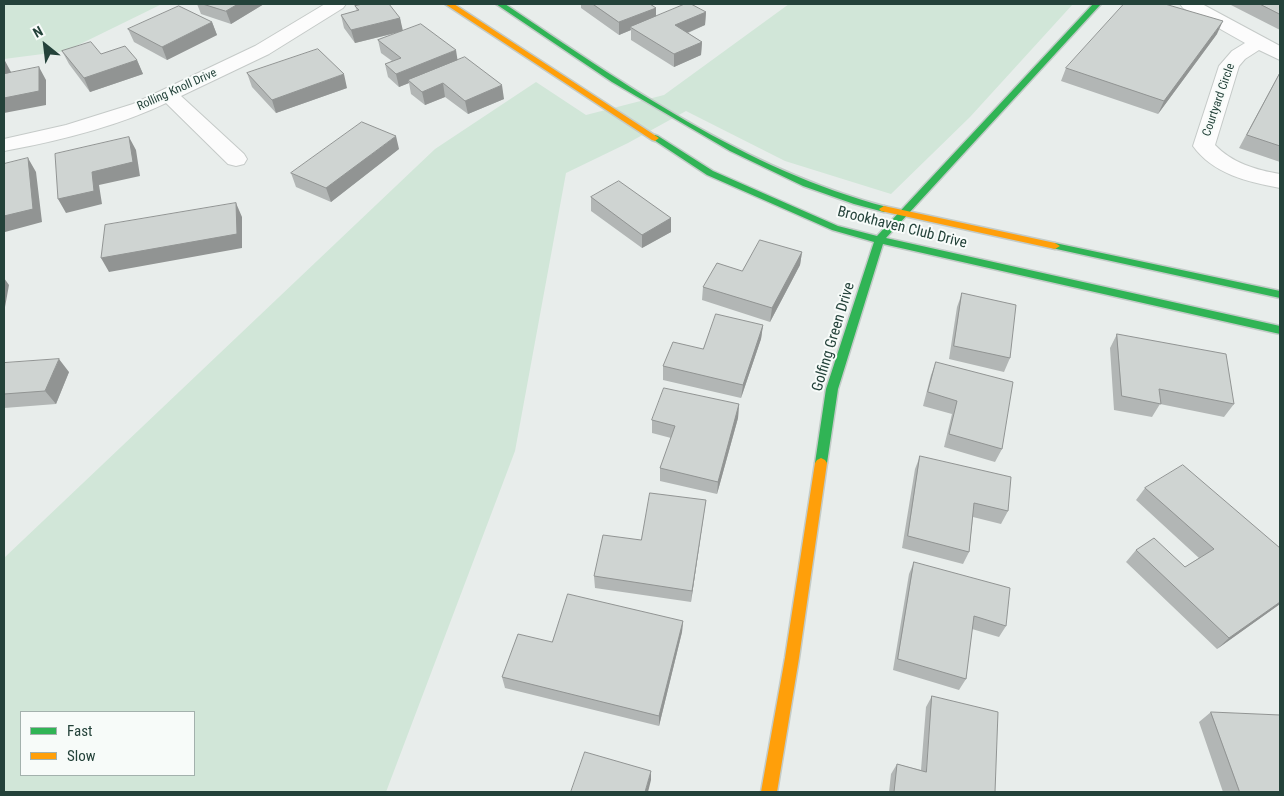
<!DOCTYPE html>
<style>
body{margin:0}
#map{position:relative;width:1284px;height:796px;overflow:hidden;background:#e8edeb;font-family:"Roboto Condensed",sans-serif}
canvas{display:block}
.frame{position:absolute;inset:0;border:5px solid #24423a;pointer-events:none}
.legend{position:absolute;left:20px;top:711px;width:175px;height:65px;box-sizing:border-box;background:#f7fbf9;border:1px solid #a3b1ad;margin:0;padding:6px 9px;list-style:none;font-size:15px;color:#24423a}
.legend li{display:flex;align-items:center;gap:10px;height:25px}
.legend b{width:25px;border:1px solid #a3b1ad}
.north{position:absolute;left:20px;top:20px;width:50px;height:50px;-webkit-text-stroke:4px #f7fbf9;paint-order:stroke;rotate:331deg;font-size:14px;font-weight:700;line-height:20px;text-align:center;color:#24423a}
.north::after{content:'';display:block;margin:auto;width:18px;height:22px;background:#24423a;clip-path:polygon(50% 0,100% 100%,50% 72%,0 100%)}
</style>
<div id="map">
<canvas width="1284" height="796"></canvas>
<div class="frame"></div>
<ul class="legend">
<li><b style="height:6px;background:#30b455"></b>Fast</li>
<li><b style="height:6px;background:#ff9f0a"></b>Slow</li>
</ul>
<div class="north">N</div>
</div>
<script>
const ctx = document.querySelector('canvas').getContext('2d');
ctx.lineJoin = 'round';
function paint(path, color) { ctx.fillStyle = color; ctx.fill(path, 'evenodd'); }
function stroke(path, color, width, dash) { ctx.strokeStyle = color; ctx.lineWidth = width; ctx.lineCap = dash ? 'butt' : 'round'; ctx.setLineDash(dash || []); ctx.stroke(path); }
function drawText(font, color, halo, rows, align = 'center') {
  ctx.font = font + ' "Roboto Condensed",sans-serif'; ctx.lineWidth = 4; ctx.setLineDash([]); ctx.textBaseline = 'middle'; ctx.strokeStyle = halo; ctx.fillStyle = color; for (const [text, x, y, turn = 0] of rows) {
    ctx.save(); ctx.translate(x, y); ctx.rotate((+turn || 0) * Math.PI / 180); ctx.textAlign = isNaN(turn) ? turn : align; if (halo) ctx.strokeText(text, 0, 0); ctx.fillText(text, 0, 0); ctx.restore();
  }
}
const green = new Path2D(`
 M4 4H162L66 51 4 59Z
 M789 4H1073L970 117 891 194 785 161 686 111 628 143 566 173 515 451 386 792H4V558L435 149 536 82 586 115 664 95ZM21 712H194V775H21Z`);
const street = new Path2D(`
 M325 4H346L343 8 269 54 181 96 244 154 247 159 244 164 236 166 228 164 166 103C116 127 58 141 4 151V139L66 125 133 104 255 46Z
 M1180 4H1202L1280 46V60L1259 50 1245 59 1239 66 1215 145C1232 163 1256 170 1280 174V188C1248 182 1213 174 1193 146L1219 66 1232 51 1245 43 1183 8Z`);
const fast = new Path2D(`
 M496 4H505C624 84 746 170 887 207L889 209 884 212 854 204 803 186 730 151 612 82Z
 M1093 4H1101L886 238 1280 326V334L883 244 838 389 827 463 825 466 821 468 817 466 815 463 826 389 874 242 832 230 707 175 651 138 655 135 658 136 713 171 838 226 877 236Z
 M1055 243 1280 291V298L1052 248 1050 246 1052 244Z`);
const slow = new Path2D(`
 M445 4H454L659 138 655 141 652 140Z
 M884 206 1055 243 1060 246 1055 249 881 211 879 209Z
 M821 458 825 460 827 463 799 658 777 792H761L785 658 815 463 817 460Z`);
const wall = new Path2D(`
 M197 4H264L231 24 201 14Z
 M581 4H650L656 8V16L706 12 705 25 688 33 702 42 701 55 674 67 631 40V30L619 35 581 8Z
 M1229 4H1280V30Z
 M355 6 400 18 402 31 457 60 504 99 468 114 445 97 425 105 411 94 409 83 399 87 388 77 385 64 392 61 381 53 378 40 400 32 355 43 344 28 341 15 357 11Z
 M212 22 217 35 167 60 134 42 128 29Z
 M1217 34 1158 114 1061 81 1066 68Z
 M62 51 101 54 137 60 143 74 90 92 69 64Z
 M1280 72V162L1239 148Z
 M247 73 347 88 276 113 252 87Z
 M399 149 331 202 296 187 291 173Z
 M591 197 671 218V232L642 248 591 211Z
 M802 252 800 265 770 322 702 300 703 287 742 271Z
 M962 293 1010 358 1004 372 949 359 957 307Z
 M763 325 761 339 741 398 663 380V366L703 349Z
 M1117 334 1234 404 1224 417 1160 404 1152 417 1114 410 1110 348Z
 M936 362 1002 449 995 462 944 447 952 414 923 406 931 375Z
 M4 363 69 372 56 404 4 408Z
 M739 404 738 418 717 494 660 481V468L671 438 652 433V420Z
 M920 456 1008 511 1001 524 973 517 969 552 963 564 902 548 915 469Z
 M1145 488 1280 548V604L1217 649 1126 562 1136 550 1185 567 1199 558 1136 500Z
 M706 500 691 602 595 588 594 576 641 540Z
 M914 562 1006 626 999 637 972 629 966 679 959 690 893 670 909 574Z
 M683 621 682 632 659 726 505 688 502 677 552 642Z
 M932 696 995 792H889L891 774 897 764 921 770 926 707Z
 M1211 712 1280 792H1223L1199 722Z`);
const shadedWall = new Path2D(`
 M238 4H264L231 24 226 11Z
 M656 8V21L630 27 631 30 619 35V22Z
 M706 12 705 25 675 38V25Z
 M400 18 403 31 355 43 351 30Z
 M1223 21 1217 34 1158 114 1164 101Z
 M212 22 217 35 167 60 162 47Z
 M702 42 701 55 674 67V54Z
 M456 50 458 63 408 80 409 83 399 87 396 74Z
 M4 59 11 72V87L4 74Z
 M137 60 143 74 90 92 84 78Z
 M39 67 46 80V105L4 113V98Z
 M344 74 347 88 276 113 272 100Z
 M443 83 445 97 425 105 422 92Z
 M502 85 504 99 468 114 465 101Z
 M396 136 399 149 331 202 326 188Z
 M129 137 136 150 140 176 99 185 102 204 66 213 58 199 92 172Z
 M28 158 36 172 42 222 5 232 4 230V216Z
 M236 203 242 217V248L109 272 101 258Z
 M671 218V232L642 248V235Z
 M802 252 800 265 770 322 772 308Z
 M4 278 9 285 5 307H4Z
 M763 325 761 339 741 398 743 385Z
 M59 359 69 372 56 404 45 391Z
 M739 404 738 418 717 494 718 482Z
 M706 500 704 513 691 602 692 591Z
 M1280 602V604L1217 649 1229 638Z
 M683 621 682 632 659 726V716Z
 M651 771V780L648 792H645Z`);
const building = new Path2D(`
 M203 4H238L226 11Z
 M363 4H389L400 18 351 30 341 15 359 10 355 6Z
 M593 4H650L656 8 619 22Z
 M685 4H691L706 12 675 25 702 42 674 54 630 27Z
 M1124 4H1165L1223 21 1164 101 1066 68Z
 M1260 4H1280V14Z
 M179 6 212 22 162 47 128 29Z
 M421 24 456 50 396 74 385 64 401 58 378 40Z
 M91 42 101 54 125 46 137 60 84 78 62 51Z
 M318 49 344 74 272 100 247 73Z
 M465 57 502 85 465 101 443 83 422 92 408 80Z
 M39 67V91L4 98V74Z
 M1280 73V146L1247 135Z
 M362 122 396 136 326 188 291 173Z
 M129 137 133 162 92 172 94 191 58 199 55 154Z
 M28 158 33 209 4 216V164Z
 M619 181 671 218 642 235 591 197Z
 M236 203 237 234 101 258 105 225Z
 M760 240 802 252 772 308 703 287 717 263 742 271Z
 M962 293 1016 305 1010 358 954 346Z
 M716 314 763 325 743 385 663 366 673 342 703 349Z
 M1117 334 1226 354 1234 404 1159 389 1161 404 1122 396Z
 M59 359 45 391 4 394V363Z
 M936 362 1013 382 1002 449 949 434 957 401 928 392Z
 M664 388 739 404 718 482 660 468 675 426 652 420Z
 M920 456 1011 477 1008 511 974 503 969 552 908 536Z
 M1183 465 1280 548V602L1229 638 1136 550 1154 538 1185 567 1214 549 1145 488Z
 M650 493 706 500 692 591 594 576 603 535 641 540Z
 M914 562 1010 588 1006 626 974 616 966 679 898 659Z
 M568 594 683 621 659 716 502 677 518 634 552 642Z
 M932 696 998 712 995 792H894L897 764 926 772Z
 M1211 712 1280 715V792H1240Z
 M585 752 651 771 645 792H571Z`);
const farStreetnames = [
 ["Rolling Knoll Drive",177,90,-24],
 ["Courtyard Circle",1219,100,-71]
];
const streetNames = [
 ["Brookhaven Club Drive",902,228,14],
 ["Golfing Green Drive",834,337,-73]
];
paint(green, '#d1e6d8');
stroke(street, '#c5cac8', 2);
stroke(fast, '#c3cbc8', 3);
stroke(slow, '#c3cbc8', 3);
paint(street, '#fcfcfc');
paint(fast, '#30b455');
paint(slow, '#ff9f0a');
paint(wall, '#b2b6b5');
paint(shadedWall, '#919493');
paint(building, '#cfd4d2');
stroke(building, '#919493', 1);
drawText('12px', '#24423a', '#f7fbf9', farStreetnames);
drawText('15px', '#24423a', '#f7fbf9', streetNames);
</script>
